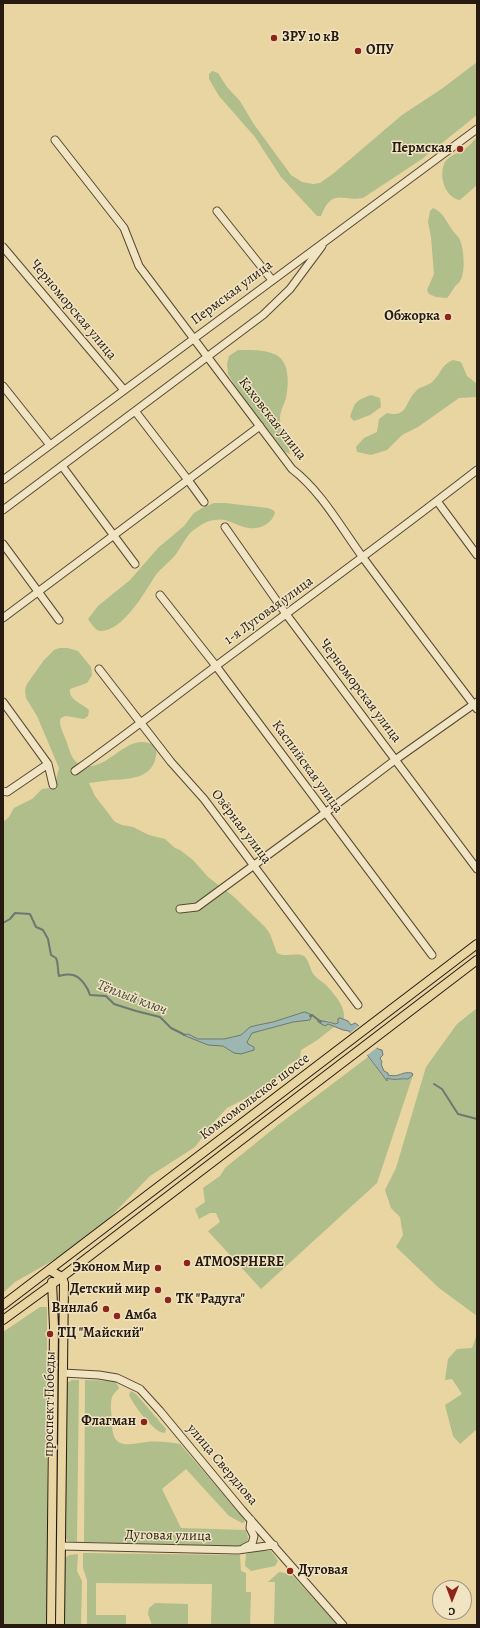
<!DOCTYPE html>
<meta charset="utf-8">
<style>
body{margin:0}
#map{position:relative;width:480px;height:1628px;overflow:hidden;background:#e8d5a2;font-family:Alegreya,serif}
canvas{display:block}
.frame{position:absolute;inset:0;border:4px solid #261a11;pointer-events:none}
.north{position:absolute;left:432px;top:1580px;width:40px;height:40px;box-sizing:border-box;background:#f0e4c3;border:1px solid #9f937c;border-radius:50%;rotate:181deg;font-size:11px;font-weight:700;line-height:16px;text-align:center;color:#261a11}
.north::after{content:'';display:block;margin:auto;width:14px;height:18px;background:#8f2418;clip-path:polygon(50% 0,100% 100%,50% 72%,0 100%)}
</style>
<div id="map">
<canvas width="480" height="1628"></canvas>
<div class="frame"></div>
<div class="north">С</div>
</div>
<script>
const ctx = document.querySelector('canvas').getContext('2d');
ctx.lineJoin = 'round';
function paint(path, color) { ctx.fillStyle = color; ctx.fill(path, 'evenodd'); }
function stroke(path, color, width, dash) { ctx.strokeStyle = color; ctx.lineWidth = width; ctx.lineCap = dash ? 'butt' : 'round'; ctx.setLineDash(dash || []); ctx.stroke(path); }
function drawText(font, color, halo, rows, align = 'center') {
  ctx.font = font + ' Alegreya,serif'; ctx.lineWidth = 3; ctx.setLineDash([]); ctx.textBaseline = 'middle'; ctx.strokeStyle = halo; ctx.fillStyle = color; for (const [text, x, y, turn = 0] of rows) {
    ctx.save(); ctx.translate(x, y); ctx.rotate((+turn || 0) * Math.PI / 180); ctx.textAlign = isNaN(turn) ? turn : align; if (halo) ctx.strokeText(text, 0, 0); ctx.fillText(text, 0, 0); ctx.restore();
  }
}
const green = new Path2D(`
 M477 62V115L422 159 363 198C341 202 333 187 321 216H317L281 177 255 137 219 96 209 79V74L212 71 218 73 227 87 240 101 253 123 291 175 302 182 313 184 320 183 334 173 402 115 443 88Z
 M477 138V185L460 200C445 198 438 175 445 162 450 155 459 153 466 148 470 146 472 141 477 138Z
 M433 208C444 213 445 220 451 228 453 232 457 235 459 238 464 247 466 273 460 281 459 284 455 285 454 288 451 292 451 294 447 298L436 297 429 294 427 290 434 274 431 237 428 222 430 211Z
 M238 350C249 350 263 349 274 354 290 360 289 384 286 398 284 405 280 411 280 419 280 431 288 442 290 454L285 452 267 428 248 407 228 374 227 364 229 356Z
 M453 360 461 362 467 376 477 384V397L459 398 418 427 402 435 387 450 371 455 357 452 356 447 364 438 377 432 379 419 387 413C408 418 404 403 416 391 420 386 430 386 434 380 443 371 440 366 453 360Z
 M371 395 380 398 381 407 370 415 354 421 350 417C355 402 355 401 371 395Z
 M214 503H225L268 508 273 510 275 512C273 523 260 530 249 528 236 526 227 517 214 520 205 521 196 528 190 533 185 539 181 547 176 554 170 562 161 568 155 576 145 592 123 631 101 631 95 631 91 623 88 619L98 606 130 580 158 548 184 526 194 513 202 508Z
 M59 648H68L78 651 91 667 92 675 87 683 70 689C68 700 82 703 89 710L88 716 84 719 66 716 61 718C58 724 63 732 65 738 68 744 69 752 73 758 76 763 80 765 85 766 111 769 127 731 154 745 157 750 157 754 155 760 150 779 127 779 111 780 103 781 96 782 89 783L95 796 115 822 122 825 133 827 149 835 165 839 175 848 180 850 193 860 208 877 233 896 265 927 270 934 277 953C286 958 296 952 304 956 309 960 310 970 314 975 317 979 323 982 326 985 335 995 346 1007 344 1020L340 1018 338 1023 335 1024 327 1020 328 1024 334 1027 316 1041 301 1050 300 1058 288 1065 270 1086 227 1108 213 1123 195 1147 150 1176 87 1241 15 1282 3 1293V822L9 817 14 808 32 799 42 789 50 788 56 780 59 768 37 716 26 698 25 690 27 684 44 660 54 650ZM305 1012 310 1020 293 1022 252 1033 247 1042 248 1044 234 1053 223 1046 208 1045 188 1035 198 1039H223L241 1035 250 1027 258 1025 273 1022Z
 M477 1008V1316L439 1288 396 1247 403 1235 400 1217 391 1208 385 1190 396 1168 426 1067 457 1024Z
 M368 1057 386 1080V1078C394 1081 400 1078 408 1079L413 1075 377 1183 261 1289 208 1231 220 1222 216 1213H210L199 1219 195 1209 205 1202 203 1188 220 1176 225 1168 278 1125Z
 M40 1307H47V1625H3V1332Z
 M477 1334V1429L460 1444 453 1436 445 1405 462 1394 452 1379 445 1380 448 1359 457 1349 472 1348Z
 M72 1380H79L77 1542 68 1541 63 1535 65 1389 67 1383Z
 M85 1380 115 1381 119 1388C117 1391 115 1392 113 1395 109 1401 112 1416 112 1423 112 1449 126 1445 146 1442 156 1441 170 1442 180 1444L243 1517 245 1522 242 1523 229 1516 186 1469 162 1489 181 1528 246 1530 248 1538 247 1544 242 1547 84 1542Z
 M131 1391 136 1394 166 1429 165 1433 160 1432C148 1424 136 1409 129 1395Z
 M258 1551H271L278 1561 275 1566 251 1571 245 1566 246 1554Z
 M83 1553 240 1555 241 1571 246 1573V1592H251L250 1625H211L212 1584 96 1583V1615H126V1625H87V1580L83 1568Z
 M78 1554 77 1571 82 1581 81 1625H63L65 1558 69 1555Z
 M279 1572 291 1574 338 1625H274L275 1582H268Z
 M155 1603 188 1604V1625H152L148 1614 149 1608Z`);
const water = new Path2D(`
 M305 1012 312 1015 310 1020 293 1022 252 1033 247 1042 248 1044 254 1047V1050L241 1054 234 1053 223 1046 208 1045 183 1035 188 1034 198 1039H224L241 1035 250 1027 258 1025 273 1022Z
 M340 1018 348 1021 351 1025 355 1023 358 1025 378 1049 382 1050 383 1055 380 1058 382 1062 381 1064 384 1071 388 1073V1075C400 1078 401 1071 412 1073L413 1075 408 1079C400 1078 395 1081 387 1078V1081L349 1031 343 1030 328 1024 325 1026 318 1022V1020C324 1022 329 1021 335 1024L338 1023V1019Z`);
const pier = new Path2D(`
 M361 1024 379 1046 365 1057 349 1034Z`);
const stream = new Path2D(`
 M3 923 10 919 15 913 30 914 36 927 43 930 48 939 51 955 56 958C59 964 57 969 59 976 63 975 69 974 73 975 81 977 88 988 90 995L106 996 114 1004 136 1011 160 1017 171 1028 185 1035
 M310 1016 312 1015 321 1022
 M434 1084 442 1089 458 1114 477 1119`);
const minor = new Path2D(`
 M55 140 124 228 139 266 292 469C322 492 341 528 364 559 401 609 439 659 477 709
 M217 211 272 280
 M3 247 124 390
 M3 386 50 445
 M135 411 188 480 204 502
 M62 466 135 564
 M3 480 477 129
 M437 501 477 555
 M3 510 263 315 290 289 322 246
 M225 527 286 614 477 869
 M3 544 59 620
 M160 595 216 666 432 955
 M3 618 260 426
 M99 669 171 762 204 799 358 1005
 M3 702 48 764 53 785
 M75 771C123 737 169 701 216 666 303 601 391 537 477 470
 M3 791 7 792 48 764
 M180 909 197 907 325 813 395 760 477 702
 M63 1373 99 1375 117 1378 140 1389 160 1411 242 1510 343 1625
 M61 1546 238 1550 274 1545
 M244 1548 252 1544 254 1536 250 1528 251 1520`);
const major = new Path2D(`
 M49 1270 62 1277 64 1283 60 1625
 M3 1305 477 944
 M3 1320 62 1277 477 960
 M51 1625 54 1327 52 1282`);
const markers = [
 [274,38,4,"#8f2418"],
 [358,51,4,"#8f2418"],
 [460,149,4,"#8f2418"],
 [448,317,4,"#8f2418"],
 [187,1263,4,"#8f2418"],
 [158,1268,4,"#8f2418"],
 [158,1290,4,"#8f2418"],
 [168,1300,4,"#8f2418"],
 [106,1309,4,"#8f2418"],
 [117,1316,4,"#8f2418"],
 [50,1334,4,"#8f2418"],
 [144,1422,4,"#8f2418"],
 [290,1571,4,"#8f2418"]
];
const poiNames = [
 ["ЗРУ 10 кВ",282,38],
 ["ОПУ",366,51],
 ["Пермская",452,149,"right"],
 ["Обжорка",440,317,"right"],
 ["ATMOSPHERE",195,1263],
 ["Эконом Мир",150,1268,"right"],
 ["Детский мир",150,1290,"right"],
 ["ТК \"Радуга\"",176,1300],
 ["Винлаб",98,1309,"right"],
 ["Амба",125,1316],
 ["ТЦ \"Майский\"",58,1334],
 ["Флагман",136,1422,"right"],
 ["Дуговая",298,1571]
];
const streetNames = [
 ["Пермская улица",232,293,-37],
 ["Черноморская улица",73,310,50],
 ["Каховская улица",272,419,52],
 ["1-я Луговая улица",269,611,-36],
 ["Черноморская улица",360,691,53],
 ["Каспийская улица",307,767,54],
 ["Озёрная улица",241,827,53],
 ["Комсомольское шоссе",255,1097,-37],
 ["проспект Победы",50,1404,-89],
 ["улица Свердлова",222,1465,50],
 ["Дуговая улица",168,1536,1]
];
const waterNames = [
 ["Тёплый ключ",132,998,21]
];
paint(green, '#afbe8a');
paint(water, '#9cb6b1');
stroke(water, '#6d7871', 1);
paint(pier, '#e8d5a2');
stroke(stream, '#6d7871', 2);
stroke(minor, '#564935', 9);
stroke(major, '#261a11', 10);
stroke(minor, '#f0e4c3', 7);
stroke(major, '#e8d5a2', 8);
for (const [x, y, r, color] of markers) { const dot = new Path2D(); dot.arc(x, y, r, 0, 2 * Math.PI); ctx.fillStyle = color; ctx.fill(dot); stroke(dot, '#f0e4c3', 1.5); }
drawText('bold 14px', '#261a11', '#f0e4c3', poiNames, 'left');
drawText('14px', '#261a11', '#f0e4c3', streetNames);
drawText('italic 15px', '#494941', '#f0e4c3', waterNames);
</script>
